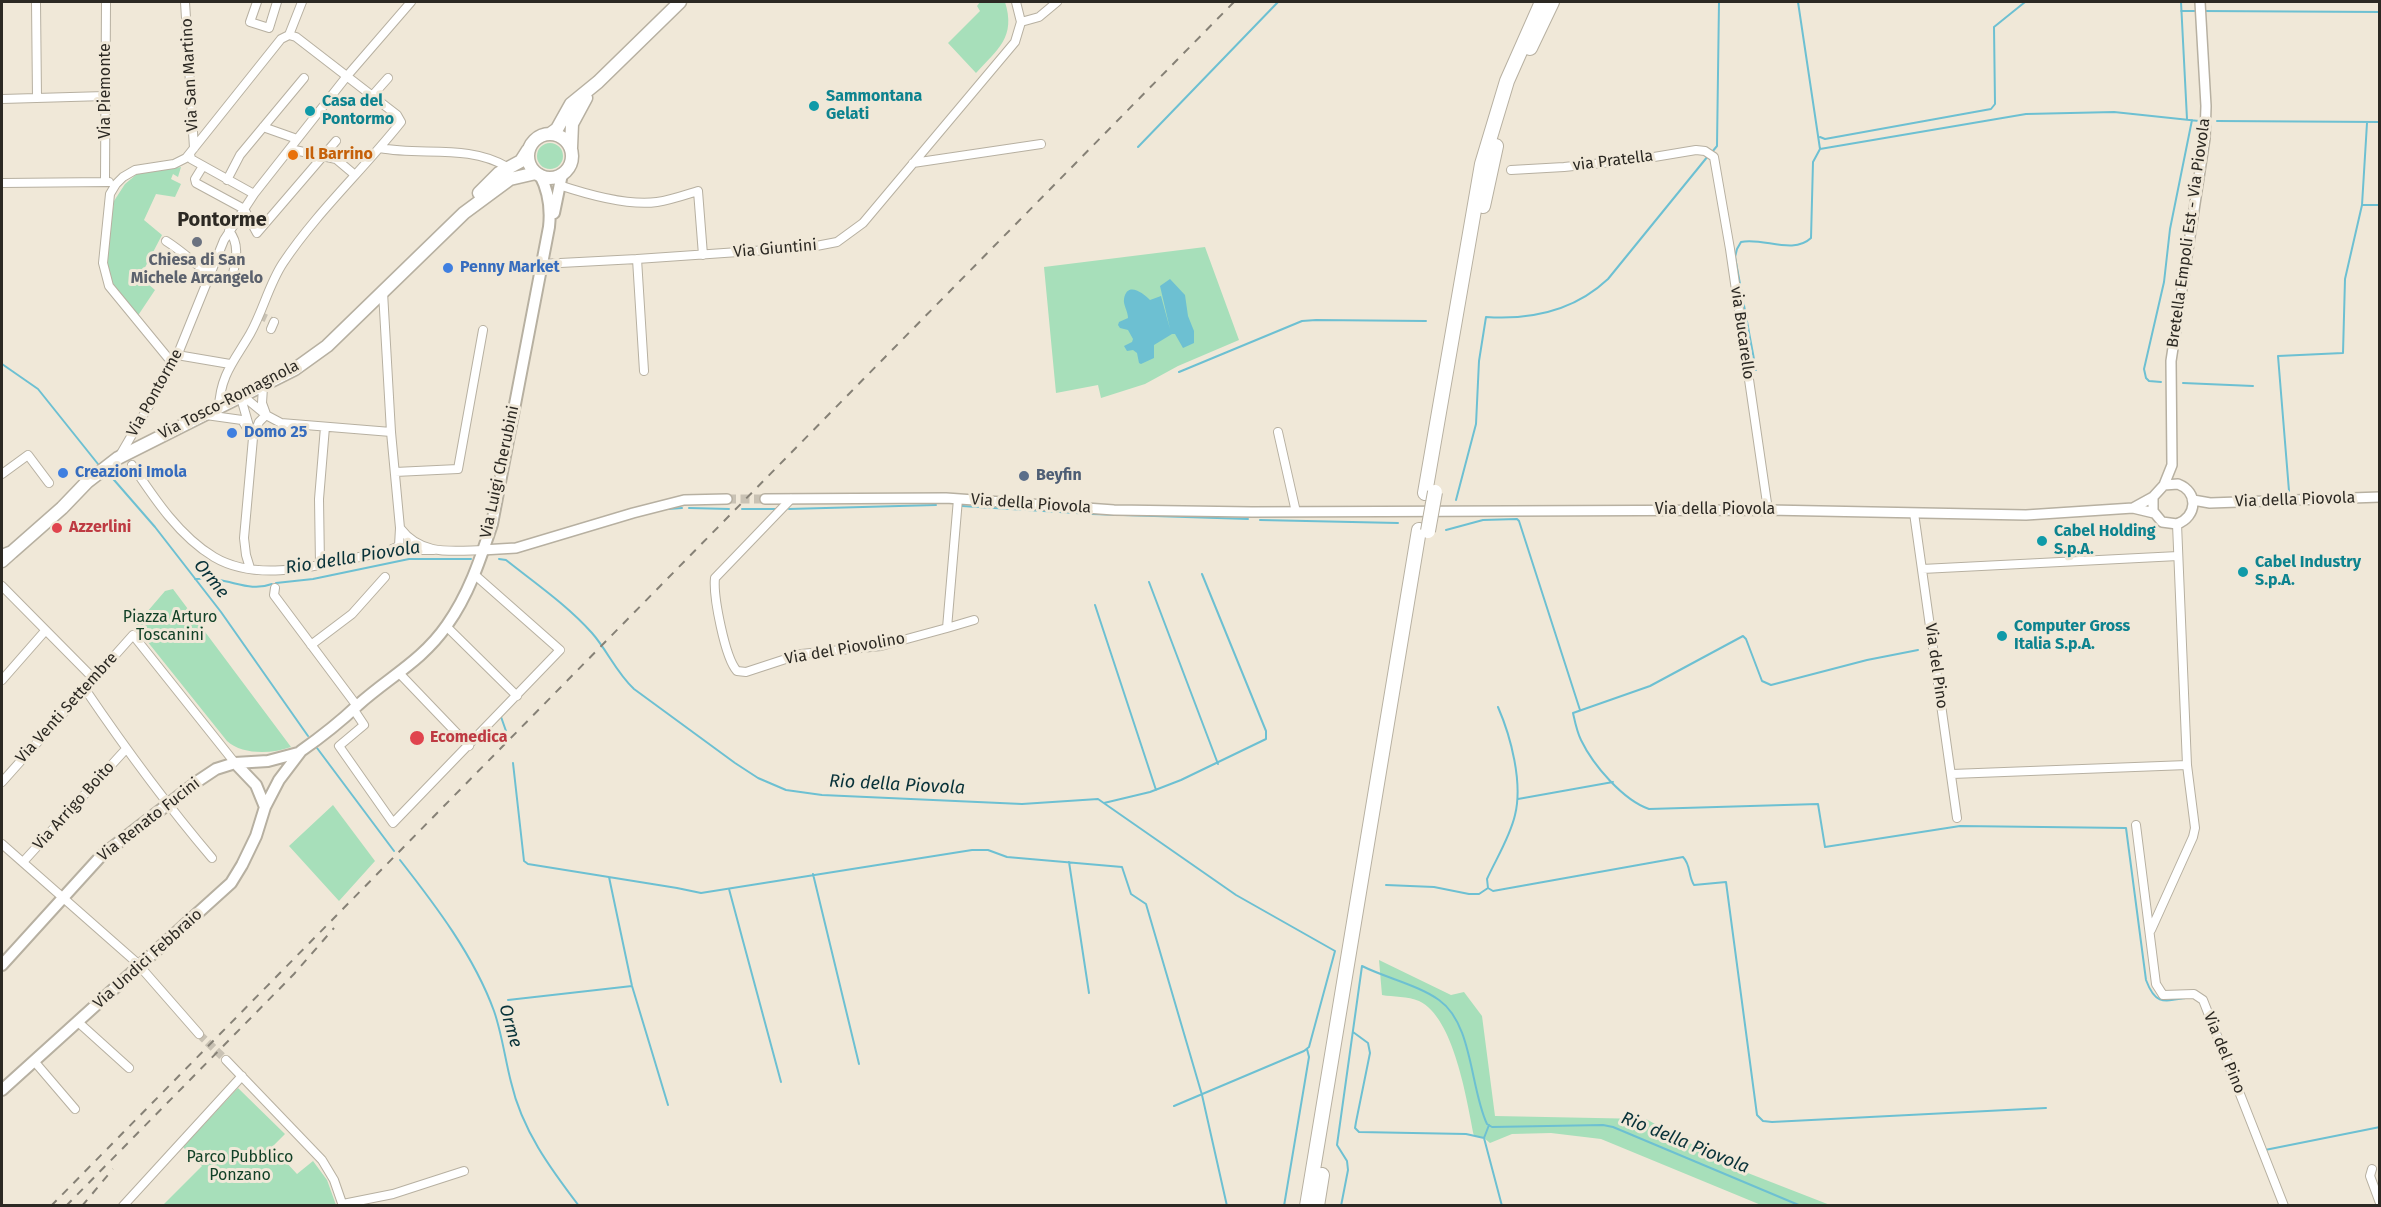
<!DOCTYPE html>
<style>
body{margin:0}
#map{position:relative;width:2381px;height:1207px;overflow:hidden;background:#f0e8d8;font-family:"Fira Sans",sans-serif}
canvas{display:block}
.frame{position:absolute;inset:0;border:3px solid #2c2923;pointer-events:none}
</style>
<div id="map">
<canvas width="2381" height="1207"></canvas>
<div class="frame"></div>
</div>
<script>
const ctx = document.querySelector('canvas').getContext('2d');
ctx.lineJoin = 'round';
function paint(path, color) { ctx.fillStyle = color; ctx.fill(path, 'evenodd'); }
function stroke(path, color, width, dash) { ctx.strokeStyle = color; ctx.lineWidth = width; ctx.lineCap = dash ? 'butt' : 'round'; ctx.setLineDash(dash || []); ctx.stroke(path); }
function drawText(font, color, halo, rows, align = 'center') {
  ctx.font = font + ' "Fira Sans",sans-serif'; ctx.lineWidth = 6; ctx.setLineDash([]); ctx.textBaseline = 'middle'; ctx.strokeStyle = halo; ctx.fillStyle = color; for (const [text, x, y, turn = 0] of rows) {
    ctx.save(); ctx.translate(x, y); ctx.rotate((+turn || 0) * Math.PI / 180); ctx.textAlign = isNaN(turn) ? turn : align; if (halo) ctx.strokeText(text, 0, 0); ctx.fillText(text, 0, 0); ctx.restore();
  }
}
const green = new Path2D(`
 M980 2H1005C1016 37 998 49 976 73L948 43 980 11 977 6Z
 M537 156a13 13 0 1 1 26 0a13 13 0 1 1-26 0Z
 M181 167 178 177 173 174 171 179 181 184 175 197 156 194 144 220 162 235 140 277 155 290 137 317 110 283 106 263 114 201 125 184 137 174Z
 M1205 247 1239 340 1178 366 1145 384 1101 398 1098 385 1056 393 1044 267Z
 M173 589 291 747C272 754 242 755 227 741L135 626 165 591Z
 M333 805 375 861 339 901 289 846Z
 M1379 960 1451 995 1464 992 1482 1016 1495 1116 1646 1119 1735 1168 1830 1205H1761L1601 1139 1551 1133 1512 1134 1490 1143 1484 1138 1474 1136C1467 1101 1454 1017 1419 1001 1408 996 1393 997 1382 995Z
 M238 1088 285 1134 272 1147 297 1174 313 1161 327 1180 336 1205H163L202 1166 183 1147Z`);
const water = new Path2D(`
 M1170 279 1185 295 1188 316 1194 331V343L1183 348 1175 334H1172L1154 345V358L1141 364 1139 363 1137 353 1133 350 1127 351 1124 346 1132 342 1133 339 1128 330 1120 328 1118 325 1119 322 1128 318C1128 311 1123 305 1124 299 1127 281 1143 293 1150 300L1161 296 1170 329 1160 286Z`);
const stream = new Path2D(`
 M2181 2 2187 119
 M2181 11H2197
 M2202 11 2380 12
 M2217 121 2380 122
 M1820 137 1825 139 1991 109 1995 104 1994 27 2025 2
 M1138 147 1278 2
 M1820 149 2026 114 2114 112 2199 121
 M1712 152 1717 146 1719 2
 M2362 205H2380
 M2 364 38 389 98 464
 M1756 370 1735 257 1737 249 1741 242C1763 237 1793 255 1811 238L1813 162 1820 149 1798 2
 M1179 372 1302 321 1316 320 1426 321
 M2161 382 2149 381 2146 378 2144 369 2164 282 2170 229 2192 120
 M2183 383 2253 386
 M108 473 155 527 221 612 308 736
 M2289 491 2278 356 2343 353 2345 279 2362 205 2367 123
 M1456 500 1476 424 1479 361 1486 317C1531 320 1574 311 1608 279L1708 156
 M962 506 1092 514 1248 519
 M689 508 729 509
 M668 509 682 508
 M742 509H777
 M789 509 936 505
 M1260 520 1398 523
 M1446 530 1483 520 1517 519 1519 521 1580 710
 M499 559 506 560C535 583 567 605 592 633 607 650 616 672 634 689L735 763 758 778 786 790 822 795 1022 804 1098 799 1236 895 1335 951 1309 1047 1304 1051 1174 1106
 M195 579C203 579 211 578 219 580 238 583 253 591 272 584
 M1149 582 1218 764
 M276 583 313 579 409 559H471
 M1095 605 1156 790
 M1918 650 1867 660 1771 685 1762 681 1746 639 1743 636 1650 686 1573 713C1575 722 1577 732 1581 740 1593 765 1623 800 1649 809L1818 804 1825 847 1960 826 2126 828 2146 980C2155 1004 2162 1002 2185 998
 M500 714 506 731
 M317 748 394 851
 M513 763 524 861 528 864 677 888 701 893 972 850H988L1007 857 1122 867 1131 894 1146 904 1202 1095 1227 1206
 M1518 799 1613 782
 M1104 803 1150 792 1181 780 1266 739V731L1202 574
 M400 860C436 906 474 956 494 1011 502 1034 505 1059 511 1082 522 1130 550 1168 579 1206
 M1069 862 1089 993
 M813 874 859 1064
 M609 877 632 986 668 1105
 M1386 885 1434 887 1469 894H1479L1488 888
 M1488 888 1493 891 1683 857C1691 865 1688 876 1694 885L1726 882 1757 1115 1763 1121 1772 1122 2046 1108
 M1488 888 1487 879C1496 859 1510 837 1515 815 1523 783 1511 737 1498 707
 M729 889 781 1082
 M508 1000 632 986
 M1353 1032 1368 1043 1370 1053 1356 1122 1355 1128 1359 1132 1466 1134 1484 1138
 M1489 1125 1484 1138 1502 1206
 M2265 1150 2380 1127
 M1284 1206 1309 1057 1307 1049
 M1341 1206 1348 1170 1347 1161 1337 1145 1362 966C1386 978 1418 985 1439 1000 1473 1024 1470 1088 1487 1124L1492 1127 1603 1125 1613 1127 1801 1206`);
const minorTunnel = new Path2D(`
 M259 315 274 322
 M199 1034 226 1060`);
const tertiaryTunnel = new Path2D(`
 M727 499H765`);
const minor = new Path2D(`
 M36 2 37 98
 M185 2 194 148
 M257 2 250 22 269 28 277 2
 M1021 22 1039 17 1057 2
 M289 35 302 2
 M372 96 388 78
 M2 99 105 96
 M263 127 297 139
 M380 148C421 156 469 144 507 167
 M290 149 336 159 355 175
 M190 154 191 159 254 194
 M913 163 1041 144
 M203 166 195 179 196 183 244 209 257 233 336 141
 M1511 170 1564 167 1642 159 1696 150 1705 151 1714 157 1730 249 1768 510
 M227 180 240 155 304 78
 M105 181 106 2
 M2 183 109 182
 M559 185C586 194 629 206 657 202 671 200 685 195 698 191L703 255
 M229 231C241 245 235 263 232 279
 M166 241C182 251 194 263 209 274
 M637 259 644 371
 M541 264 637 259 811 247 837 242 863 223 1015 42 1021 22 1016 2
 M383 292 391 432 400 528C421 556 451 551 482 550
 M271 329 274 322
 M177 355 230 364
 M173 364 109 286 103 263 110 194 116 184 123 177 135 170 174 164 186 158 281 39 289 35 296 37 397 115 401 122C363 170 317 212 283 263 269 284 263 311 250 334 235 360 220 375 219 408
 M263 387 262 403 266 414
 M243 396 266 415 281 423 391 432
 M241 398 249 426
 M206 415 242 420 253 438
 M1278 432 1296 512
 M119 457 175 361 224 240 254 194 347 76 411 2
 M132 465C154 498 179 536 214 557 263 586 332 561 384 552 400 549 418 550 434 550
 M395 472 458 469 483 330
 M2 474 28 455 49 483
 M791 499 715 578C713 596 725 658 737 671L746 672 801 654 881 646 947 628 958 499
 M1914 513 1957 818
 M392 549 399 546 400 528
 M320 565 319 499 325 427
 M250 568 246 555 244 538 253 438 259 422 266 415
 M1922 569 2178 556
 M2 586 94 679
 M275 588 274 595 357 706
 M446 626 517 696
 M947 628 974 620
 M311 645 352 614 385 577
 M400 674 469 746
 M2 680 45 631
 M85 689C125 748 166 804 212 858
 M354 710 364 725 339 746 393 823 560 650 475 575
 M1952 774 2187 765
 M2 782 133 635 235 763
 M2136 825 2156 984 2163 995 2194 994 2203 1000 2284 1206
 M2 844 136 962 199 1034
 M23 862 126 749
 M2151 930 2193 837 2195 828 2187 765 2177 524
 M78 1022 129 1068
 M226 1060 322 1160 334 1180 343 1206
 M34 1061 75 1109
 M2372 1169 2370 1176 2380 1203
 M343 1204 393 1194 464 1171
 M123 1206 242 1076`);
const tertiary = new Path2D(`
 M2164 485 2172 465 2171 361 2205 138 2206 106 2200 2
 M765 499 946 498 1114 510 1252 512 1768 510 2026 515 2133 508 2154 513
 M2193 500 2210 503 2380 497
 M2133 508 2153 497 2164 485 2178 484C2199 492 2197 517 2177 524L2162 522 2153 511V497
 M482 550 516 548 633 513 684 500 727 499`);
const secondary = new Path2D(`
 M554 213 562 174
 M235 763 256 785 265 807
 M2 965 101 856 198 781 216 769 235 763 268 761 298 753
 M2 1090 231 883 242 865 256 836 265 807 279 780 301 751C321 737 340 722 358 705 389 677 422 661 447 625 469 594 480 560 492 524L549 227C551 209 549 192 540 175`);
const primary = new Path2D(`
 M550 134 557 129 571 104 598 82 680 2
 M528 156a22 22 0 1 1 44 0a22 22 0 1 1-44 0Z
 M571 148 572 124 586 98
 M479 193 499 173 521 161 528 150
 M12 552 62 508 87 482 118 458 295 369 327 346 464 213 510 179 536 173
 M2 556 12 552 2 561`);
const trunk = new Path2D(`
 M1530 48 1552 2
 M1483 206 1496 146
 M1425 493 1482 164 1507 81 1542 2
 M1307 1206 1419 530
 M1317 1206 1322 1175`);
const rail = new Path2D(`
 M51 1206 1234 2
 M66 1206 294 974 334 928
 M82 1206 113 1169`);
const trunkBridge = new Path2D(`
 M1428 531 1435 492`);
const markers = [
 [814,106,6,"#0f9aa8"],
 [310,111,6,"#0f9aa8"],
 [293,155,6,"#e8710a"],
 [197,242,6,"#6b7280"],
 [448,268,6,"#3f7fe0"],
 [232,433,6,"#3f7fe0"],
 [63,473,6,"#3f7fe0"],
 [1024,476,6,"#5c6f8a"],
 [57,528,6,"#e0444e"],
 [2042,541,6,"#0f9aa8"],
 [2243,572,6,"#0f9aa8"],
 [2002,636,6,"#0f9aa8"],
 [417,738,8,"#e0444e"]
];
const streetNames = [
 ["Via San Martino",190,75,-93],
 ["Via Piemonte",106,91,-90],
 ["via Pratella",1613,161,-7],
 ["Bretella Empoli Est - Via Piovola",2189,233,-82],
 ["Via Giuntini",775,249,-5],
 ["via Bucarello",1742,333,82],
 ["Via Pontorme",155,393,-61],
 ["Via Tosco-Romagnola",229,400,-27],
 ["Via Luigi Cherubini",500,472,-78],
 ["Via della Piovola",2295,500,-2],
 ["Via della Piovola",1031,504,4],
 ["Via della Piovola",1715,510],
 ["Via del Piovolino",845,649,-10],
 ["Via del Pino",1936,666,82],
 ["Via Venti Settembre",67,708,-48],
 ["Via Arrigo Boito",74,806,-48],
 ["Via Renato Fucini",149,820,-38],
 ["Via Undici Febbraio",148,959,-42],
 ["Via del Pino",2224,1053,68]
];
const cultureNames = [
 ["Sammontana",826,97],
 ["Gelati",826,115],
 ["Casa del",322,102],
 ["Pontormo",322,120],
 ["Cabel Holding",2054,532],
 ["S.p.A.",2054,550],
 ["Cabel Industry",2255,563],
 ["S.p.A.",2255,581],
 ["Computer Gross",2014,627],
 ["Italia S.p.A.",2014,645]
];
const foodNames = [
 ["Il Barrino",305,155]
];
const worshipNames = [
 ["Chiesa di San",197,261],
 ["Michele Arcangelo",197,279]
];
const shopNames = [
 ["Penny Market",460,268],
 ["Domo 25",244,433],
 ["Creazioni Imola",75,473]
];
const serviceNames = [
 ["Beyfin",1036,476]
];
const healthNames = [
 ["Azzerlini",69,528],
 ["Ecomedica",430,738]
];
const parkNames = [
 ["Piazza Arturo",170,618],
 ["Toscanini",170,636],
 ["Parco Pubblico",240,1158],
 ["Ponzano",240,1176]
];
const waterNames = [
 ["Rio della Piovola",353,558,-9],
 ["Orme",211,579,51],
 ["Rio della Piovola",897,785,3],
 ["Orme",510,1026,74],
 ["Rio della Piovola",1685,1143,22]
];
const quarterNames = [
 ["Pontorme",222,220]
];
paint(green, '#a7dfba');
paint(water, '#6dc0d2');
stroke(stream, '#6dc0d2', 2);
stroke(minorTunnel, '#c9c2b4', 8, [8, 4]);
stroke(tertiaryTunnel, '#c9c2b4', 9, [9, 4.5]);
stroke(minor, '#b7b0a1', 10);
stroke(tertiary, '#b7b0a1', 12);
stroke(secondary, '#b7b0a1', 14);
stroke(primary, '#b7b0a1', 15);
stroke(trunk, '#b7b0a1', 16);
stroke(minor, '#fff', 8);
stroke(tertiary, '#fff', 9);
stroke(secondary, '#fff', 10);
stroke(primary, '#fff', 12);
stroke(trunk, '#fff', 14);
stroke(rail, '#868176', 2, [8, 8]);
stroke(trunkBridge, '#b7b0a1', 16, []);
stroke(trunkBridge, '#fff', 14);
for (const [x, y, r, color] of markers) { const dot = new Path2D(); dot.arc(x, y, r, 0, 2 * Math.PI); ctx.fillStyle = color; ctx.fill(dot); stroke(dot, '#f0e8d8', 2); }
drawText('16px', '#2c2923', '#f0e8d8', streetNames);
drawText('bold 16px', '#0d838f', '#f0e8d8', cultureNames, 'left');
drawText('bold 16px', '#c56008', '#f0e8d8', foodNames, 'left');
drawText('bold 16px', '#5b616d', '#f0e8d8', worshipNames);
drawText('bold 16px', '#366cbe', '#f0e8d8', shopNames, 'left');
drawText('bold 16px', '#4e5e75', '#f0e8d8', serviceNames, 'left');
drawText('bold 16px', '#be3a42', '#f0e8d8', healthNames, 'left');
drawText('16px', '#124127', '#f0e8d8', parkNames);
drawText('italic 18px', '#083239', '#f0e8d8', waterNames);
drawText('bold 20px', '#2c2923', '#f0e8d8', quarterNames);
</script>
